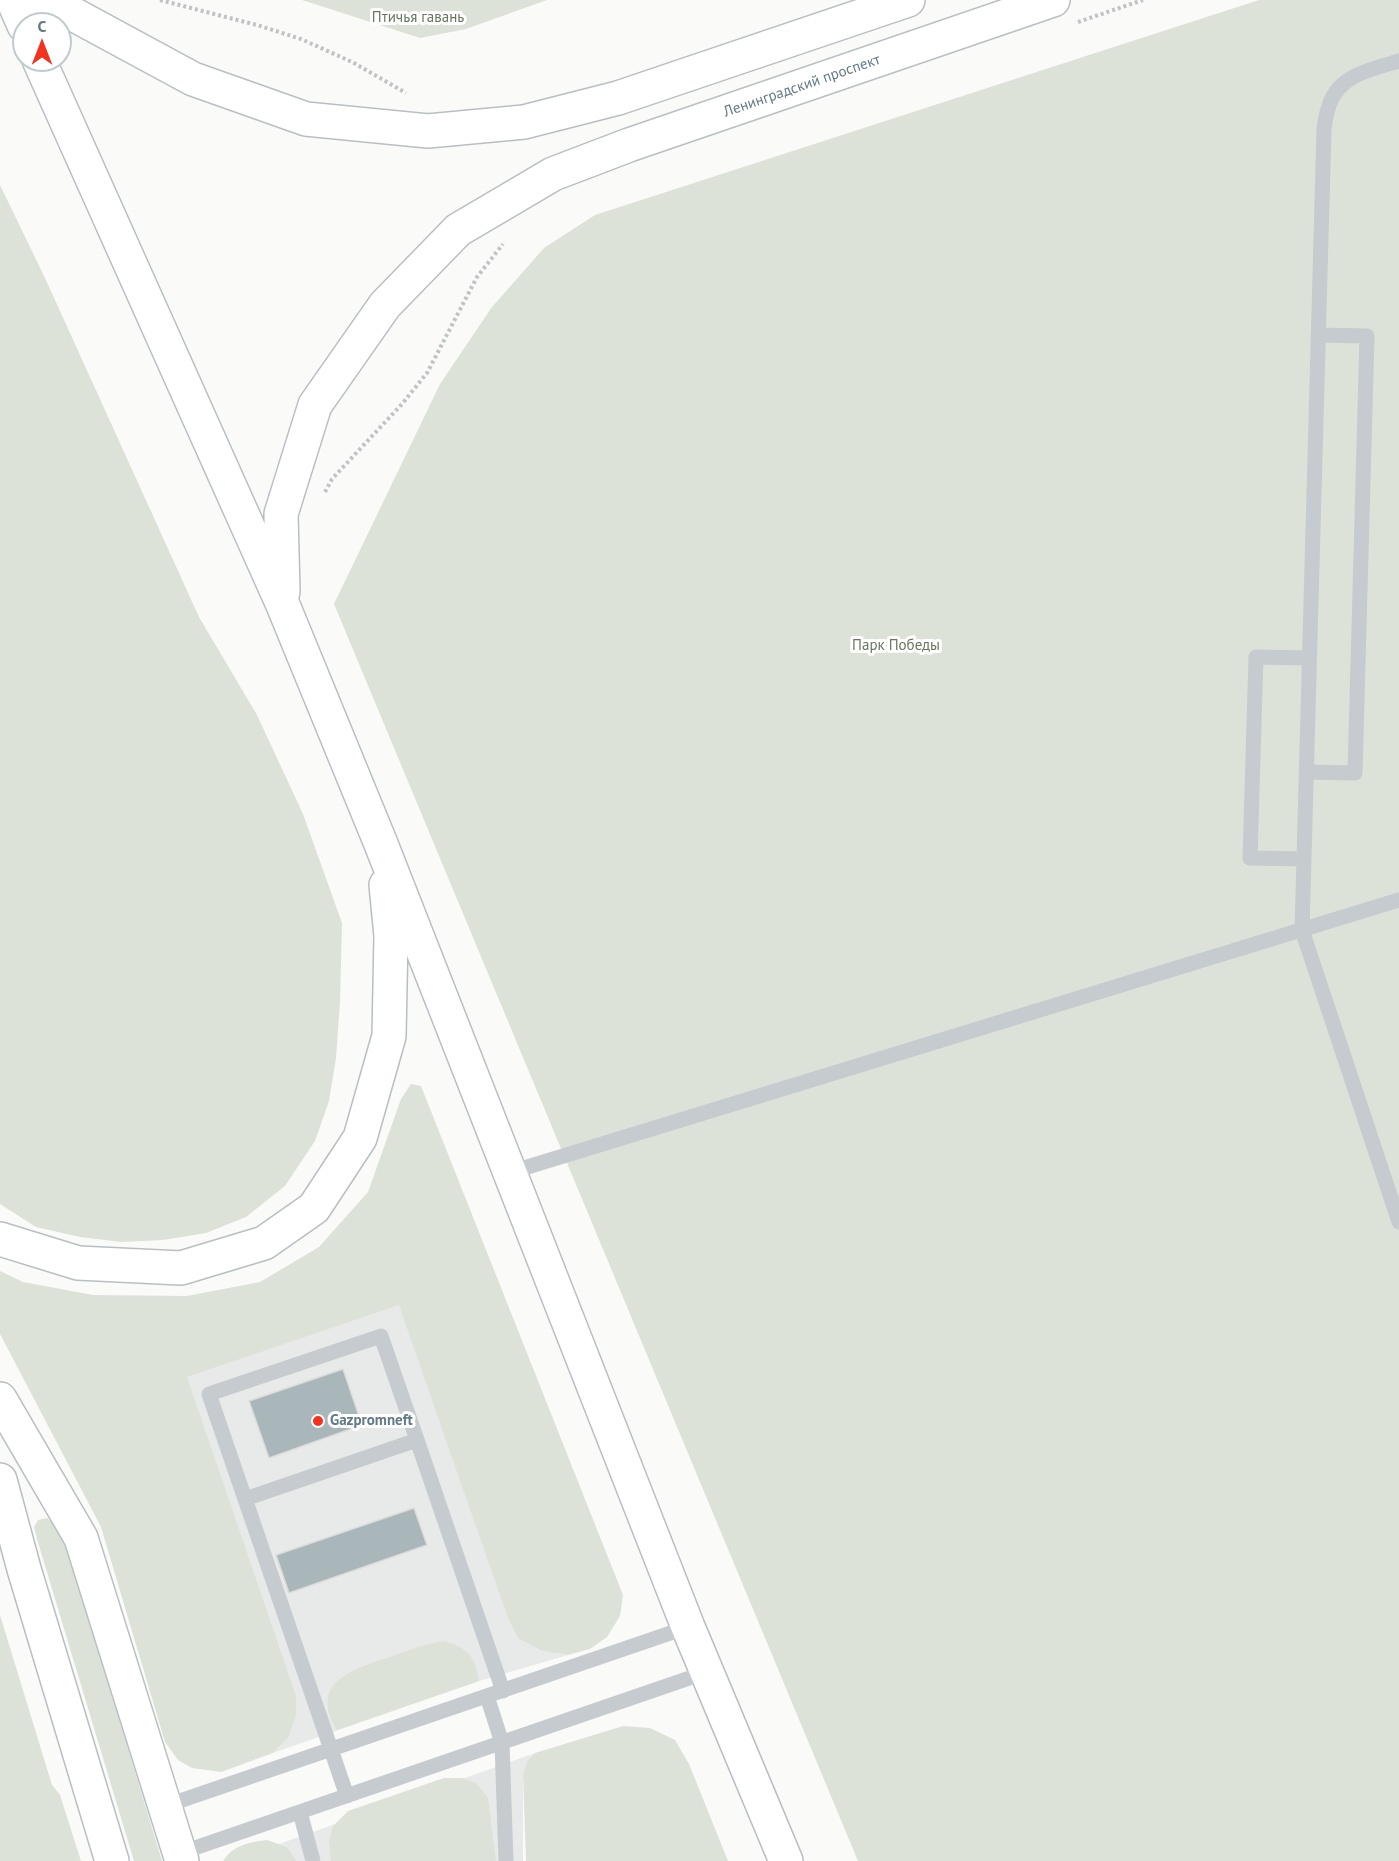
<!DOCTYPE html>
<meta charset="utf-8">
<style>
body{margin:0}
#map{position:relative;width:1399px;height:1861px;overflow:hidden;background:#fafaf8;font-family:"PT Sans",sans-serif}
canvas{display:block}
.north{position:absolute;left:12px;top:12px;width:60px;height:60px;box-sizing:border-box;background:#fff;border:2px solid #c0cace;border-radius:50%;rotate:0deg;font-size:16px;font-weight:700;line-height:24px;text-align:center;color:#627a85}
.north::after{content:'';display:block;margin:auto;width:21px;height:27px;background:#f3321f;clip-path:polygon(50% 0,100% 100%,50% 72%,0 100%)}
</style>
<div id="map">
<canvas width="1399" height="1861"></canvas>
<div class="north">С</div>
</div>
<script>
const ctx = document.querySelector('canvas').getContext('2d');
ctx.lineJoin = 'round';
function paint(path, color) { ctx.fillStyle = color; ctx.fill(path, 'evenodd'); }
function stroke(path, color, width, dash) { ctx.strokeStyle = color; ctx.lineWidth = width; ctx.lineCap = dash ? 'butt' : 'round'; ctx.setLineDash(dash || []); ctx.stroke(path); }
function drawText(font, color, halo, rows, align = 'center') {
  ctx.font = font + ' "PT Sans",sans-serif'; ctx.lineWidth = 6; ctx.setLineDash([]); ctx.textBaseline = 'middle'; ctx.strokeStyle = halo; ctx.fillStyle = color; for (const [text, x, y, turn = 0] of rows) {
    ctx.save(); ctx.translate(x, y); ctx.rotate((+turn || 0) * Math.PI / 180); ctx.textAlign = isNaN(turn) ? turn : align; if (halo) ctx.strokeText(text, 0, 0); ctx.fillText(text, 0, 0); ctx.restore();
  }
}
const built = new Path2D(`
 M400 1304 507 1616 542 1651 568 1655 479 1681 273 1753 288 1738 186 1377Z
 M535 1753 527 1761 523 1774V1861H297L287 1847 279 1844Z`);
const green = new Path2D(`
 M302 0H547L466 29 420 38Z
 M1259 0H1399V1861H858L334 604 440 384 492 307 544 248 595 215Z
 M0 185 45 278 199 617 257 715 303 814 342 923 340 1002 336 1058 329 1101 315 1141 285 1186 246 1217 206 1233 163 1240 121 1242 80 1237 36 1227 0 1204Z
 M411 1084 421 1086 623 1595 620 1616 607 1637 590 1649 568 1655 542 1651 518 1638 507 1616 399 1305 187 1377 296 1696V1715L288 1738 273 1753 221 1772 192 1768 178 1760 165 1742 101 1527 0 1334V1271L23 1282 93 1295 187 1296 260 1282 319 1247 368 1192 401 1099Z
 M47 1518 56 1526 70 1557 162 1861H134L37 1539 34 1527 38 1520Z
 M0 1615 52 1785 60 1795 81 1861H0Z
 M444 1641C467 1647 476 1657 479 1681L337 1730C308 1682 353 1669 390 1657 408 1650 425 1644 444 1641Z
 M623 1726 650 1728 675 1740 689 1764 728 1861H526L523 1774 527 1761 535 1753Z
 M444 1778H462L476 1783 488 1798 496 1861H331L329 1841 333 1826 348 1811Z
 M267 1840 287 1847 297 1861H223C233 1845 250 1842 267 1840Z`);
const building = new Path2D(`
 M343 1369 362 1425 269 1458 249 1401Z
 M414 1508 427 1545 289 1593 276 1555Z`);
const path = new Path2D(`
 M160 0 257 25 301 39 352 62 406 93
 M1078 22 1143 0
 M325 492 332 479 402 404 427 373 477 277 503 244`);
const service = new Path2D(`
 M1399 61C1372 69 1338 75 1329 106 1326 113 1325 122 1324 129L1302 930 1399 1222
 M1306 772 1355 773 1367 336 1318 335
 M1304 859 1250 858 1256 657 1309 658
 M511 1172 1399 900
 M245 1499 209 1394 381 1336 417 1440
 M487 1696 502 1743 506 1861
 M347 1796 245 1499 417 1440 503 1691
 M165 1806 688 1627
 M300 1812 313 1861
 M180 1853 707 1672`);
const primary = new Path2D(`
 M13 0 24 25
 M47 0 193 79 306 119 428 131 524 122 618 98 908 0
 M39 60 283 605 381 844 688 1627 786 1861
 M283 592 281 514 315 405 385 305 458 230 553 174 629 145 1053 0
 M0 1239 78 1263 181 1268 264 1243 314 1208 360 1138 389 1036 391 936 386 885
 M0 1399 81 1538 182 1861
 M0 1480 24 1569 112 1861`);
const markers = [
 [318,1421,6,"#f3321f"]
];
const parkNames = [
 ["Птичья гавань",418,18],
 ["Парк Победы",896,646]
];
const streetNames = [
 ["Ленинградский проспект",802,86,-19]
];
const poiNames = [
 ["Gazpromneft",330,1421]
];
paint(built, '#e8eae9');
paint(green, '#dde2d8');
paint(building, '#a9b6ba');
stroke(building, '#dcdcda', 1.5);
stroke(primary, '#b8bfc2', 36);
stroke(path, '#bfc3c5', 4, [3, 3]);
stroke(service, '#c5cbce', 15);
stroke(primary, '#fff', 33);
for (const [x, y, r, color] of markers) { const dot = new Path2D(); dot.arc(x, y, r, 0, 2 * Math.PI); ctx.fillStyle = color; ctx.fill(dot); stroke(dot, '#fff', 2); }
drawText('15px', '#66775e', '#fff', parkNames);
drawText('15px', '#627a85', '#fff', streetNames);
drawText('bold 15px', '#627a85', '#fff', poiNames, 'left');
</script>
